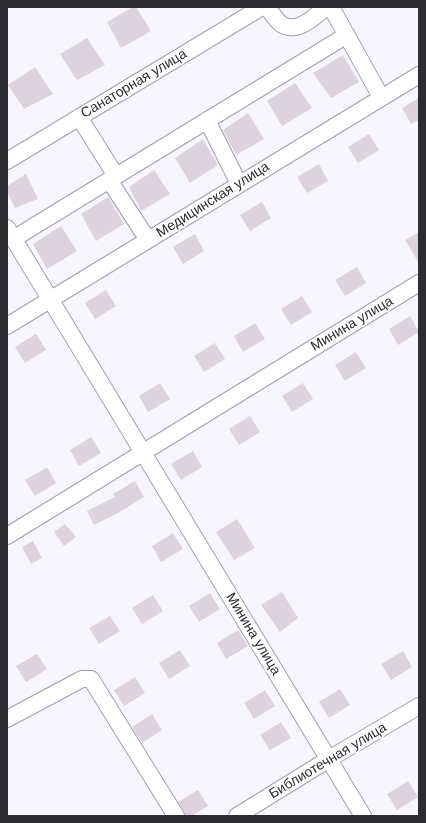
<!DOCTYPE html>
<meta charset="utf-8">
<style>
body{margin:0}
#map{position:relative;width:426px;height:823px;overflow:hidden;background:#f7f5fe;font-family:Arial,sans-serif}
canvas{display:block}
.frame{position:absolute;inset:0;border:8px solid #2d2c31;pointer-events:none}
</style>
<div id="map">
<canvas width="426" height="823"></canvas>
<div class="frame"></div>
</div>
<script>
const ctx = document.querySelector('canvas').getContext('2d');
ctx.lineJoin = 'round';
function paint(path, color) { ctx.fillStyle = color; ctx.fill(path, 'evenodd'); }
function stroke(path, color, width, dash) { ctx.strokeStyle = color; ctx.lineWidth = width; ctx.lineCap = dash ? 'butt' : 'round'; ctx.setLineDash(dash || []); ctx.stroke(path); }
function drawText(font, color, halo, rows, align = 'center') {
  ctx.font = font + ' Arial,sans-serif'; ctx.lineWidth = 3.5; ctx.setLineDash([]); ctx.textBaseline = 'middle'; ctx.strokeStyle = halo; ctx.fillStyle = color; for (const [text, x, y, turn = 0] of rows) {
    ctx.save(); ctx.translate(x, y); ctx.rotate((+turn || 0) * Math.PI / 180); ctx.textAlign = isNaN(turn) ? turn : align; if (halo) ctx.strokeText(text, 0, 0); ctx.fillText(text, 0, 0); ctx.restore();
  }
}
const building = new Path2D(`
 M133 7H136L151 31 121 48 107 22Z
 M87 38 105 65 77 80 60 54Z
 M343 55 359 82 331 98 313 73Z
 M35 67 53 94 24 109 8 85Z
 M295 83 312 108 282 126 267 101Z
 M419 98V120L411 124 402 108Z
 M248 113 264 139 236 155 223 130Z
 M369 134 379 150 358 163 348 147Z
 M203 139 218 165 190 183 175 158Z
 M319 164 328 181 307 193 297 177Z
 M154 170 170 194 141 211 129 187Z
 M26 174 38 199 15 208 7 192V186Z
 M108 197 124 224 96 241 81 214Z
 M262 202 271 218 250 231 240 215Z
 M61 226 77 251 47 269 33 244Z
 M419 232V263L405 240Z
 M195 234 204 251 183 264 173 247Z
 M357 267 366 283 345 296 335 280Z
 M106 290 116 306 95 319 85 303Z
 M302 296 312 312 291 325 281 309Z
 M410 316 419 332 398 345 389 329Z
 M255 323 265 339 243 352 234 336Z
 M36 334 46 350 25 363 15 347Z
 M215 343 225 359 204 372 194 356Z
 M356 352 366 368 345 381 335 365Z
 M160 383 170 399 148 412 139 396Z
 M303 383 313 399 292 412 282 396Z
 M250 416 260 432 239 445 229 429Z
 M91 437 101 453 79 466 70 450Z
 M193 451 202 467 181 480 171 464Z
 M47 467 56 483 35 496 25 480Z
 M135 481 144 497 118 513 94 525 87 511 115 497 113 494Z
 M237 519 255 548 234 560 216 532Z
 M65 524 76 537 64 546 54 532Z
 M173 533 183 549 161 562 152 546Z
 M33 541 42 558 31 564 22 547Z
 M282 592 298 618 280 632 261 605Z
 M210 593 220 609 199 622 189 606Z
 M153 595 163 611 142 624 132 608Z
 M110 616 120 631 99 644 89 628Z
 M238 630 248 646 226 659 217 643Z
 M180 650 190 666 169 679 159 663Z
 M403 651 412 667 391 680 381 664Z
 M37 654 47 669 26 682 16 666Z
 M135 677 145 693 124 706 114 690Z
 M340 689 350 705 329 718 319 702Z
 M265 690 275 706 254 719 244 703Z
 M152 714 162 730 142 743 132 727Z
 M281 722 291 738 270 750 260 735Z
 M408 781 418 797 397 810 387 794Z
 M198 790 208 806 191 816H185L184 811 178 802Z`);
const minor = new Path2D(`
 M267 7C271 12 276 20 281 24 298 35 314 16 327 7
 M331 7 381 97
 M79 117 116 176
 M207 120 239 184
 M7 161 262 7
 M109 180 148 240
 M7 228 363 816
 M13 239 347 35
 M7 326 419 75
 M7 536 419 283
 M7 719 82 679H91L176 816
 M237 816 329 759 419 706`);
const streetNames = [
 ["Санаторная улица",134,84,-31],
 ["Медицинская улица",213,200,-32],
 ["Минина улица",352,324,-31],
 ["Минина улица",253,634,59],
 ["Библиотечная улица",328,761,-31]
];
paint(building, '#ddd3df');
stroke(minor, '#a19eab', 18);
stroke(minor, '#fff', 16);
drawText('14px', '#2d2c31', '#fff', streetNames);
</script>
